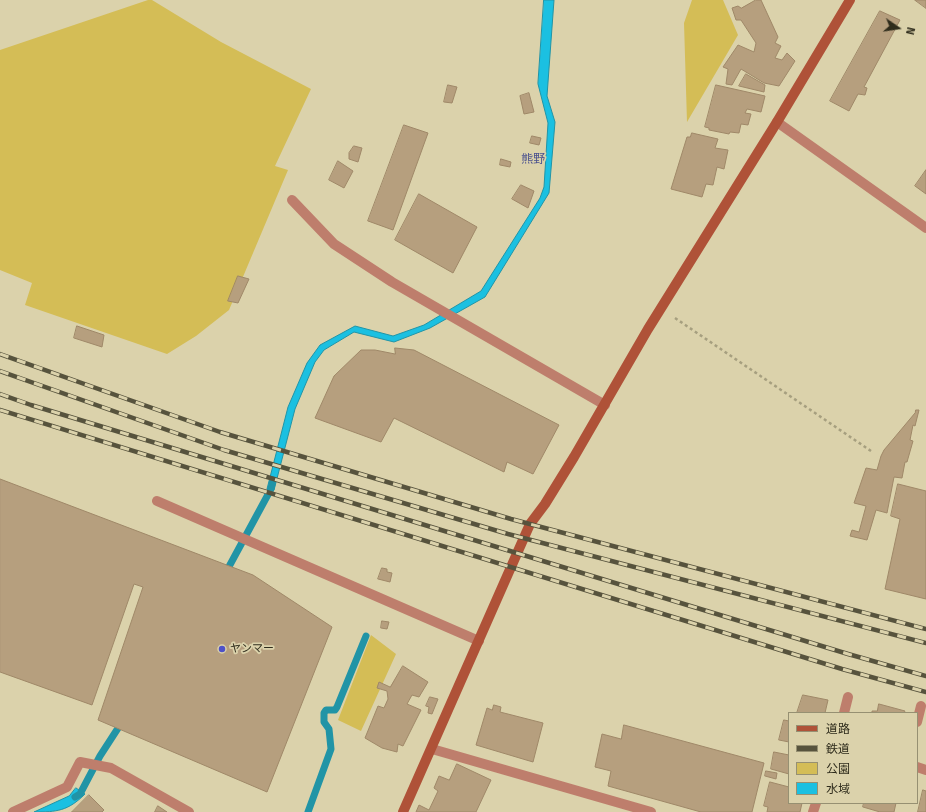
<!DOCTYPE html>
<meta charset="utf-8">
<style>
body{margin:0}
#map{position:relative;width:926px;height:812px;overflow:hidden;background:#dbd2ab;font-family:Signika,"Noto Sans JP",sans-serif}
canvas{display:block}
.legend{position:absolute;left:788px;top:712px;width:130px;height:92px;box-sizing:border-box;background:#dbd2ab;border:1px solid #969072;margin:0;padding:5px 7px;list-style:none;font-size:12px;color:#2f2c1c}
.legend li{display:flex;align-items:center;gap:8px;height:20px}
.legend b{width:20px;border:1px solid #969072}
.north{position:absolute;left:878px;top:8px;width:40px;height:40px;-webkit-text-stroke:3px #dbd2ab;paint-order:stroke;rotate:103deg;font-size:11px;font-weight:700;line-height:16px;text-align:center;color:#2f2c1c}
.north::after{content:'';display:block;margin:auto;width:14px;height:18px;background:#2f2c1c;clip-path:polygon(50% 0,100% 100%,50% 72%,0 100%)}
</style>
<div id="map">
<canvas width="926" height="812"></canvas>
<ul class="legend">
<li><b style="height:5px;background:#af5238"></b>道路</li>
<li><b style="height:5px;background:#57533d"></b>鉄道</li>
<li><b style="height:11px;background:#d4bd56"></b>公園</li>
<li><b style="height:11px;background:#1bc0e1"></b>水域</li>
</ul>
<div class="north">N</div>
</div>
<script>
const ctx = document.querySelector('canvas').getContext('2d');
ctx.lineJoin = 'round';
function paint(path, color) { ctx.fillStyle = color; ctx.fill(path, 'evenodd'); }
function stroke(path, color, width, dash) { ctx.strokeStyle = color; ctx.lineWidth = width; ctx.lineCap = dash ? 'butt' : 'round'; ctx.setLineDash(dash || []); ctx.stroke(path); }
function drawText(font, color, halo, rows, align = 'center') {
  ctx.font = font + ' Signika,"Noto Sans JP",sans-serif'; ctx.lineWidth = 3.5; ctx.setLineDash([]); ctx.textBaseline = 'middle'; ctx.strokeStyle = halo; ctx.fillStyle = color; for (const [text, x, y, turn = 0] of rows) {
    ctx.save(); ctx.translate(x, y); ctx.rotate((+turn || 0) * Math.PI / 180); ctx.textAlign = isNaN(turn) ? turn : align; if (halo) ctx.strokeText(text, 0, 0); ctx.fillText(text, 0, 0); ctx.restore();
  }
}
const green = new Path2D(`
 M148 0H152L221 42 311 89 275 166 288 170 229 310 196 336 167 354 25 305 32 283 0 270V50Z
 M692 0H723L738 35 687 122 684 23Z
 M371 635 396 654 361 731 338 720Z`);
const water = new Path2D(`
 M544 0H554L547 96 555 122 549 193 485 297 430 328 394 342 354 332 324 350 315 362 295 409 274 490 267 489 288 407 307 363 320 345 355 326 393 336 424 325 481 291 540 198 544 187 548 123 538 84Z
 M76 788 85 794C68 811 57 812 34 812L69 796Z`);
const stream = new Path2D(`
 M225 574 271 489 273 480
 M75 797 80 794 100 756 122 722
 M308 812 331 749 329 729 324 722V713L326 710H335L337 707 366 636`);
const building = new Path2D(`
 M756 0H761L778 37 775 43 781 46 775 58 782 60 787 53 795 61 779 86 764 83 741 69 732 85 726 84 728 69 723 67 738 45 754 52 756 43 741 20H736L732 8 738 6 741 8Z
 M915 0H926V8Z
 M880 11 900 20 864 87 867 88 865 95 858 94 849 111 830 101Z
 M746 74 765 85 764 92 739 86Z
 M448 85 457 87 452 103 444 102Z
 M716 85 765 96 761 112 747 109 745 113 751 114 748 125 741 124 739 133 730 132 729 134 709 130V128L705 127Z
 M529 93 534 112 524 114 520 96Z
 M404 125 428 133 393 230 368 221Z
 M692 133 718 139 715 148 728 150 724 169 717 167 713 185 706 184 702 197 671 189 687 137H690Z
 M532 136 541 138 539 145 530 143Z
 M354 146 362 148 358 162 349 159V153Z
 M501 159 511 162 510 167 500 165Z
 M338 161 353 171 344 188 329 180Z
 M926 170V194L915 186Z
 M521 185 534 191 528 208 512 199Z
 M419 194 477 227 453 273 395 240Z
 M238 276 249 279 238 303 228 301Z
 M77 326 104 335 102 347 74 338Z
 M395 348 414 350 559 425 533 474 507 462 504 472 394 418 381 442 315 418 334 376 361 350H375L395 354Z
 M916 410H919L915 426 913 425 910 440 913 441 907 462H905L902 478 894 477 887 513 876 510 867 540 850 536 852 530 859 532 866 506 854 503 866 468 877 470 881 456 884 450 915 413Z
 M0 479 253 575 332 627 267 792 98 720 143 587 134 584 92 705 0 672Z
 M898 484 926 491V599L885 589 900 519 891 516Z
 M382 568 387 569V572L392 573 390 582 378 579Z
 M382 621 389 622 387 629 381 628Z
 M403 666 428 682 419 697 412 695 407 704 421 710 403 746 398 744 397 752 382 748 365 738 378 706 384 708 388 699 387 691 377 688 379 682 390 687Z
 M803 695 828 700 825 713H797Z
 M430 697 438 699 432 714 428 713 429 707 426 706Z
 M879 704 905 711 904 713H872V711H877Z
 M494 705 501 707 500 712 543 723 533 762 476 745 487 708 492 710Z
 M784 720 789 721V742L779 740Z
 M624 725 764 763 752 812H701L608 786 611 771 595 767 602 734 621 739Z
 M774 752 789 755V774L771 769Z
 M457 764 491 780 476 812H416L419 805 429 810 438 791 434 788 439 776 449 780Z
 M766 771 777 773 776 779 765 776Z
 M770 782 789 787V803H802L800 812H767L768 807 764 806Z
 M923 790 926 791V812H918Z
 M89 795 104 810 102 812H72Z
 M864 803H896L894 812H880L863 807Z
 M158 806 167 812H155Z`);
const path = new Path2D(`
 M675 318 871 451`);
const lane = new Path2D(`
 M777 122 926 228
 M157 501 479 641`);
const street = new Path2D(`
 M292 200 334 244 392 282 605 405
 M844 713 848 697
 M917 722 921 706
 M432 749 651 812
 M917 767 926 770
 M13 812 67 787 80 762 111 768 189 812
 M813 812 816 803`);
const secondary = new Path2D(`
 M403 812 530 524 545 504 574 457 648 329 777 122 850 0`);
const rail = new Path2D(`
 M0 354 220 432 511 519 926 629
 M0 371 224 450 508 534 926 643
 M0 394 31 405 848 654 926 676
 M0 410 842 669 926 692`);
const markers = [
 [222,649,4,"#4e51c8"]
];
const poiNames = [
 ["ヤンマー",230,649]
];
const neighbourhoodNames = [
 ["熊野",533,160]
];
paint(green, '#d4bd56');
paint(water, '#1bc0e1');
stroke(water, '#2194a6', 1);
stroke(stream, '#2194a6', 7);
paint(building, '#b69f7e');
stroke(building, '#9f8868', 1);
stroke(path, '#a69f7f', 2.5, [3, 3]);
stroke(lane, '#be7e6c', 10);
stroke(street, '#be7e6c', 10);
stroke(secondary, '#af5238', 10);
stroke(rail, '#57533d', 4.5);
stroke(rail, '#dbd2ab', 3, [9]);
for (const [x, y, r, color] of markers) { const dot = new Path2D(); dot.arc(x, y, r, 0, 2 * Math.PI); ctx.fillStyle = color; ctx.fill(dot); stroke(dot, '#dbd2ab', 1.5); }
drawText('11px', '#2f2c1c', '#dbd2ab', poiNames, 'left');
drawText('12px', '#484f8d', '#dbd2ab', neighbourhoodNames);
</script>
